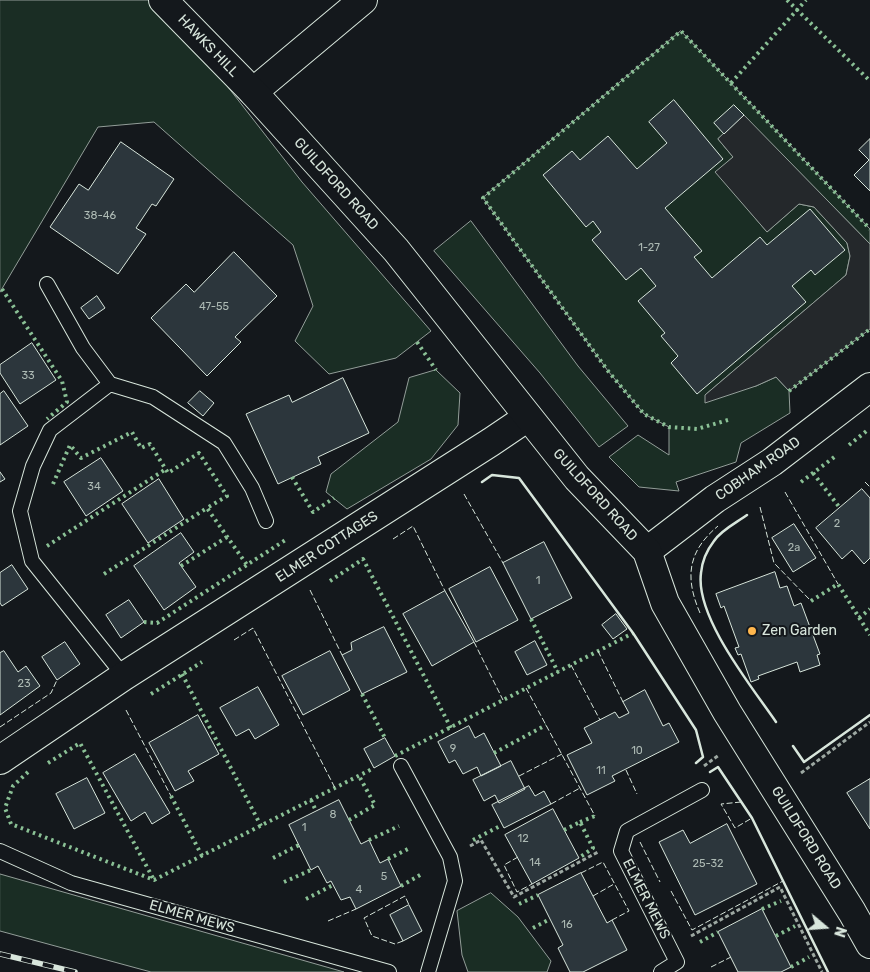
<!DOCTYPE html>
<style>
body{margin:0}
#map{position:relative;width:870px;height:972px;overflow:hidden;background:#14181c;font-family:Rubik,sans-serif}
canvas{display:block}
.north{position:absolute;left:800px;top:902px;width:50px;height:50px;-webkit-text-stroke:4px #14181c;paint-order:stroke;rotate:108deg;font-size:14px;font-weight:700;line-height:20px;text-align:center;color:#d8e6dc}
.north::after{content:'';display:block;margin:auto;width:18px;height:22px;background:#d8e6dc;clip-path:polygon(50% 0,100% 100%,50% 72%,0 100%)}
</style>
<div id="map">
<canvas width="870" height="972"></canvas>
<div class="north">N</div>
</div>
<script>
const ctx = document.querySelector('canvas').getContext('2d');
ctx.lineJoin = 'round';
function paint(path, color) { ctx.fillStyle = color; ctx.fill(path, 'evenodd'); }
function stroke(path, color, width, dash) { ctx.strokeStyle = color; ctx.lineWidth = width; ctx.lineCap = dash ? 'butt' : 'round'; ctx.setLineDash(dash || []); ctx.stroke(path); }
function drawText(font, color, halo, rows, align = 'center') {
  ctx.font = font + ' Rubik,sans-serif'; ctx.lineWidth = 4; ctx.setLineDash([]); ctx.textBaseline = 'middle'; ctx.strokeStyle = halo; ctx.fillStyle = color; for (const [text, x, y, turn = 0] of rows) {
    ctx.save(); ctx.translate(x, y); ctx.rotate((+turn || 0) * Math.PI / 180); ctx.textAlign = isNaN(turn) ? turn : align; if (halo) ctx.strokeText(text, 0, 0); ctx.fillText(text, 0, 0); ctx.restore();
  }
}
const green = new Path2D(`
 M0 0H149L210 64 302 182 431 331 396 358 329 374 295 341 313 306 293 245 154 122 98 127 0 292Z
 M681 31 870 229V244L744 116 718 139 733 157 716 172 767 232 799 204 814 207 847 243 850 256 846 275 705 395 756 386 776 377 789 391 790 413 741 443 736 462 676 482 679 491 639 487 609 457 638 435 669 455V427L644 414 608 371 483 198Z
 M471 221 578 366 628 426 599 447 540 373 434 251Z
 M436 370 460 393 458 425 431 459 347 509 326 492 331 474 398 422 409 378Z
 M0 874 344 972H151L0 931Z
 M491 893 518 917 551 961 547 972H468L462 955 457 911Z`);
const parking = new Path2D(`
 M744 115 870 244V329L789 391 776 377 756 386 705 403V395L846 275 850 256 847 243 814 207 799 204 767 232 715 172 733 157 718 139Z`);
const building = new Path2D(`
 M674 100 723 159 665 208 702 251 694 257 712 278 760 237 767 245 810 209 845 250 815 275 811 270 792 286 806 302 697 394 671 363 678 356 661 336 665 333 638 301 656 286 641 268 626 280 592 240 601 232 593 221 586 227 543 175 572 151 580 160 608 136 637 169 667 143 649 122Z
 M734 105 744 115 724 134 714 123Z
 M870 139V191L854 175 869 160 859 150Z
 M121 142 174 179 156 206 152 204 136 228 146 234 118 274 50 227 79 184 88 190Z
 M234 252 277 296 235 337 241 342 207 376 151 318 186 284 194 292Z
 M97 296 105 308 89 319 81 308Z
 M32 343 56 380 20 404 0 373V365Z
 M343 378 369 433 318 457 321 464 278 484 246 414 289 395 292 402Z
 M4 391 28 426 0 445V394Z
 M200 391 214 403 203 416 188 403Z
 M101 458 123 491 86 516 64 482Z
 M0 472 5 479 0 482Z
 M159 479 184 519 148 543 122 504Z
 M862 489 870 498V558L864 564 852 550 842 559 816 528Z
 M794 524 816 558 793 572 772 538Z
 M181 533 194 552 179 563 196 587 164 610 134 566Z
 M544 542 572 598 531 619 503 563Z
 M12 565 28 589 2 606 0 603V573Z
 M490 567 518 620 476 642 449 589Z
 M775 572 780 588 787 586 794 606 801 603 820 654 817 655 820 665 800 672 797 662 758 676 759 679 751 682 741 654 738 655 735 648 739 647 724 606 721 608 716 594Z
 M445 591 474 642 432 666 403 614Z
 M129 600 144 622 121 638 106 615Z
 M616 614 627 629 613 639 602 625Z
 M384 627 407 672 362 694 342 655 352 650 351 643Z
 M535 641 547 665 527 675 515 652Z
 M65 642 80 664 57 680 42 657Z
 M4 651 18 672 26 666 40 686 0 715V653Z
 M330 651 350 690 303 715 282 676Z
 M258 687 279 725 255 739 249 729 236 736 220 708Z
 M645 690 663 726 669 723 679 742 612 776 615 781 587 795 567 755 592 743 584 728 615 712 619 718 629 713 623 702Z
 M198 715 219 754 188 771 194 781 175 791 149 743Z
 M469 726 475 738 484 733 501 766 481 776 477 767 463 774 455 760 449 763 438 742Z
 M385 738 395 756 374 768 364 749Z
 M135 754 170 813 152 824 145 812 131 821 103 773Z
 M511 761 525 789 499 803 495 795 484 801 473 780Z
 M87 778 105 813 74 829 56 794Z
 M870 779V829L847 793Z
 M529 786 535 796 544 791 551 804 504 828 492 805Z
 M339 800 361 844 369 840 380 863 388 859 401 886 356 909 350 897 341 900 331 881 327 883 318 866 311 870 289 825Z
 M553 809 579 858 532 884 505 835Z
 M727 824 757 884 695 915 659 842 683 830 690 843Z
 M581 873 607 923 612 920 627 950 583 972H570L558 948 563 945 538 895Z
 M409 905 422 931 403 941 390 915Z
 M762 909 791 967 781 972H738L718 932Z`);
const path = new Path2D(`
 M704 766 719 755
 M801 773 870 722
 M470 846 481 840 514 897 598 852
 M691 936 780 887 822 972`);
const service = new Path2D(`
 M47 284 83 348 110 384 153 397 224 443 252 488 266 521
 M110 384 50 430 33 466 20 511 32 561 124 676
 M401 766 450 857 455 881 428 972
 M0 851 71 883 389 972
 M661 972 677 962 621 851 627 831 702 790`);
const minor = new Path2D(`
 M253 92 363 0
 M0 760 124 676 491 442 528 417`);
const tertiary = new Path2D(`
 M647 551 715 499 772 462 870 387`);
const secondary = new Path2D(`
 M163 0 253 92 396 250 577 478 647 551 665 603 727 712 852 912 870 944`);
const rail = new Path2D(`
 M0 954 75 972`);
const hedge = new Path2D(`
 M787 0 870 81
 M731 83 806 0
 M2 289 62 381 67 402 47 419
 M417 342 436 370
 M789 391 870 329
 M728 420 697 429 669 427 644 414 608 371 483 198 681 31 870 229
 M849 445 869 429
 M813 473 840 508
 M292 477 313 512 334 498
 M801 482 837 455
 M53 484 70 445 81 458 132 432 141 448 150 444 168 473 199 453 227 496 207 508
 M47 546 166 469
 M181 566 227 537
 M104 574 207 508 247 565
 M330 581 363 559 451 728
 M811 601 838 584 870 635
 M859 618 870 609
 M531 619 558 672
 M144 622 157 623 287 539
 M182 674 261 826
 M151 694 202 662
 M362 694 385 738
 M494 753 546 725
 M395 756 633 633
 M48 763 80 743 154 880
 M28 772 13 786 5 808 11 824 154 880 374 768
 M171 796 202 856
 M311 800 316 811
 M349 820 375 805 359 776
 M580 822 595 816
 M564 830 580 822 593 848 579 858
 M369 840 399 826
 M473 840 502 825
 M273 858 299 845
 M388 859 408 849
 M284 882 311 870
 M401 886 422 874
 M306 899 333 885
 M519 904 538 895
 M762 909 781 901
 M533 928 550 919
 M776 936 795 926
 M700 942 718 932
 M791 967 809 957`);
const fence = new Path2D(`
 M865 482 870 487
 M785 492 838 584
 M464 494 503 563
 M760 507 774 563 811 601
 M393 539 413 526 445 591
 M310 590 342 655
 M700 613C685 578 687 552 718 526
 M234 640 253 628 335 788
 M474 642 503 700
 M598 651 623 702
 M571 665 600 720
 M526 688 595 816
 M126 710 171 796
 M0 727 51 693 57 680
 M626 770 637 794
 M519 776 562 754
 M741 802 721 804 735 828 752 818
 M551 804 580 788
 M640 842 660 882
 M518 857 504 865 517 892 532 884
 M581 873 603 862 629 911 612 920
 M671 891 692 930 783 881
 M593 896 614 884
 M328 921 356 909
 M403 941 395 944 372 936 364 918 405 896 409 905
 M711 967 731 957`);
const wall = new Path2D(`
 M482 482 492 475 519 478 633 633 696 730 703 757 696 763
 M747 515C736 523 721 530 714 541 707 550 702 562 701 573 695 617 752 687 776 722
 M793 746 804 762 870 715
 M710 772 718 767 752 818 828 972`);
const markers = [
 [752,631,5,"#ffb74d"]
];
const numberNames = [
 ["38-46",100,216],
 ["1-27",649,248],
 ["47-55",214,307],
 ["33",28,376],
 ["34",94,487],
 ["2",837,524],
 ["2a",794,548],
 ["1",538,581],
 ["23",24,684],
 ["9",453,749],
 ["10",637,751],
 ["11",601,771],
 ["8",333,815],
 ["1",304,828],
 ["12",523,839],
 ["14",535,863],
 ["25-32",708,864],
 ["5",384,877],
 ["4",359,890],
 ["16",567,925]
];
const streetNames = [
 ["HAWKS HILL",208,46,46],
 ["GUILDFORD ROAD",336,184,48],
 ["COBHAM ROAD",758,469,-35],
 ["GUILDFORD ROAD",595,495,48],
 ["ELMER COTTAGES",327,547,-33],
 ["GUILDFORD ROAD",806,838,58],
 ["ELMER MEWS",646,899,63],
 ["ELMER MEWS",192,917,16]
];
const poiNames = [
 ["Zen Garden",762,631]
];
paint(green, '#1a2d24');
stroke(green, '#939e99', 1);
paint(parking, '#24282b');
stroke(parking, '#939e99', 1);
paint(building, '#2c363c');
stroke(building, '#d8e6dc', 1);
stroke(service, '#d8e6dc', 16);
stroke(minor, '#d8e6dc', 30);
stroke(tertiary, '#d8e6dc', 30);
stroke(secondary, '#d8e6dc', 30);
stroke(path, '#9da8a2', 3, [4, 2.5]);
stroke(service, '#14181c', 14);
stroke(minor, '#14181c', 28);
stroke(tertiary, '#14181c', 28);
stroke(secondary, '#14181c', 28);
stroke(rail, '#d8e6dc', 5.5);
stroke(rail, '#14181c', 4, [11]);
stroke(hedge, '#8ac095', 4, [2.5, 4]);
stroke(fence, '#d8e6dc', 1, [6, 2.5]);
stroke(wall, '#d8e6dc', 2.5);
for (const [x, y, r, color] of markers) { const dot = new Path2D(); dot.arc(x, y, r, 0, 2 * Math.PI); ctx.fillStyle = color; ctx.fill(dot); stroke(dot, '#14181c', 2); }
drawText('11px', '#adbab4', null, numberNames);
drawText('14px', '#d8e6dc', '#14181c', streetNames);
drawText('14px', '#d8e6dc', '#14181c', poiNames, 'left');
</script>
